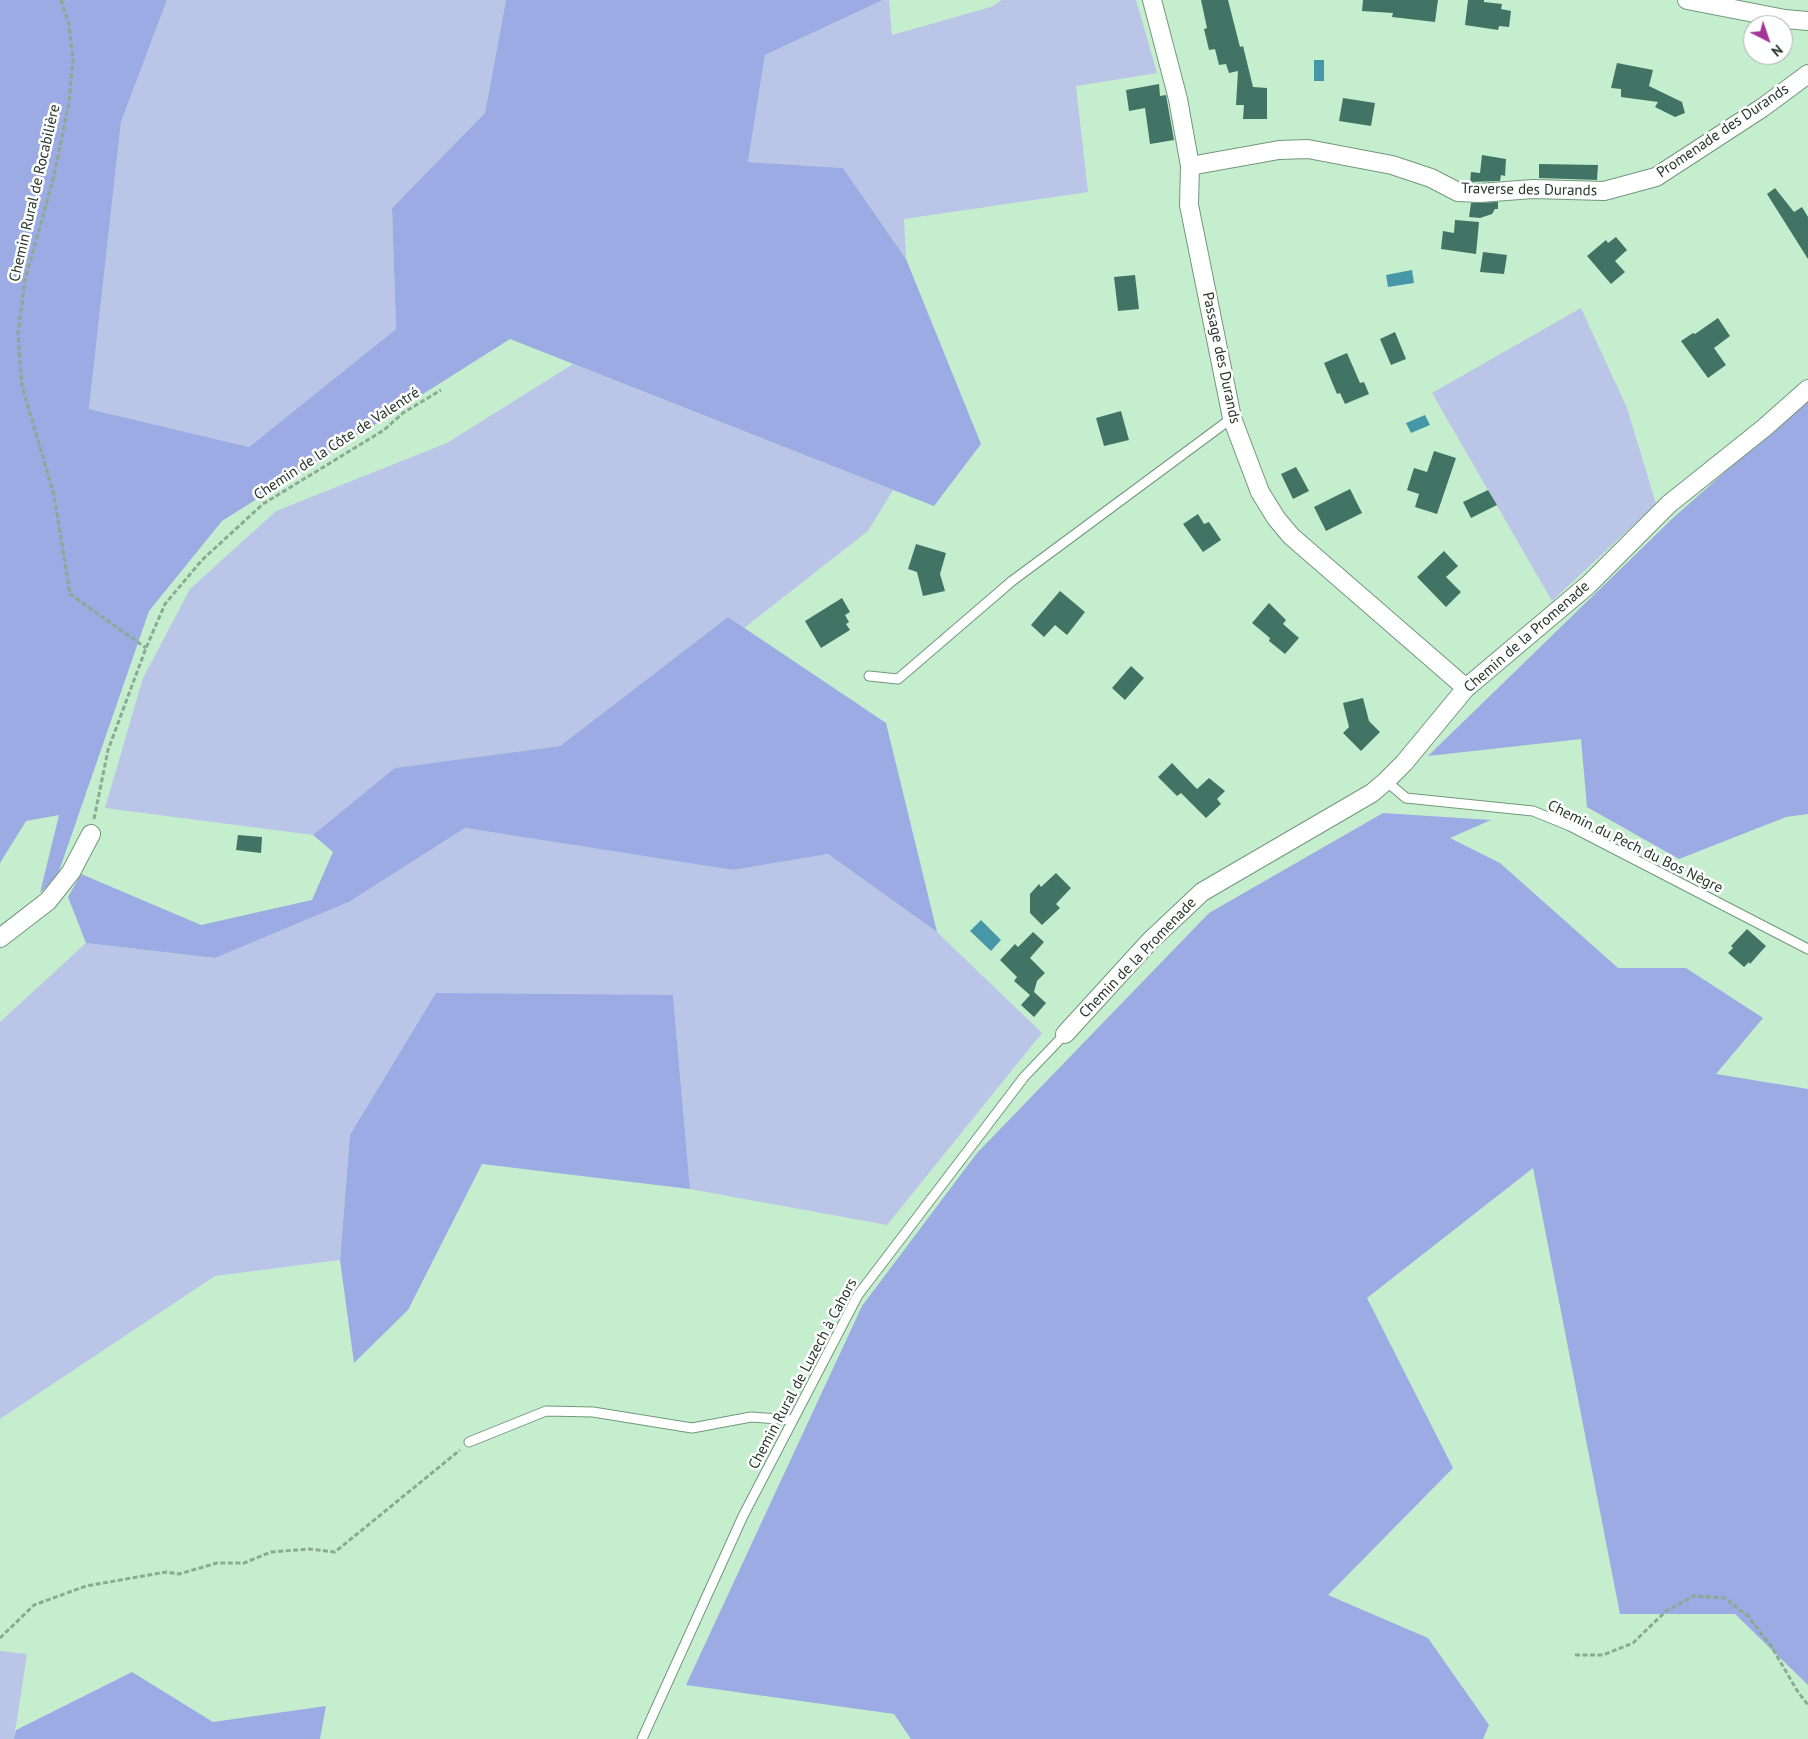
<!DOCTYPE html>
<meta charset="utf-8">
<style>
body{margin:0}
#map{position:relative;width:1808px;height:1739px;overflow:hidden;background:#c5eecf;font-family:"PT Sans",sans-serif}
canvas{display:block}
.north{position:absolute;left:1743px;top:15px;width:50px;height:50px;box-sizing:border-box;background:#fff;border:1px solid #a9afaa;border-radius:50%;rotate:139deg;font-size:14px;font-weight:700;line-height:20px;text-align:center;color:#27372b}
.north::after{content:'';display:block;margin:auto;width:18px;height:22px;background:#a33798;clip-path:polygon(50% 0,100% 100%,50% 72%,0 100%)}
</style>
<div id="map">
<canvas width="1808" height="1739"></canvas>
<div class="north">N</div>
</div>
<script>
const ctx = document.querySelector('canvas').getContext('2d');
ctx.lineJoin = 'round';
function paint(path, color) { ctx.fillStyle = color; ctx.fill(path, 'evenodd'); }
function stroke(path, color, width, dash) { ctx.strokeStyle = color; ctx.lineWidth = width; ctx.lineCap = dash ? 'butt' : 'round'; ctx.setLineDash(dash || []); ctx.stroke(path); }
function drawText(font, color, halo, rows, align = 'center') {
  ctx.font = font + ' "PT Sans",sans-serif'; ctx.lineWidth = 5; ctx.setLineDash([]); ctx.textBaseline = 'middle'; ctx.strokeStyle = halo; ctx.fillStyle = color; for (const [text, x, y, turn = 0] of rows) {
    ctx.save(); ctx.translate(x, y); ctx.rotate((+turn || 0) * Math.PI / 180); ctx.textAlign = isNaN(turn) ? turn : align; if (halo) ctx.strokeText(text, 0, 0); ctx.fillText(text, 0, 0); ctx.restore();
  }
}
const green = new Path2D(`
 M167 0H506L485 113 392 208 396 329 249 447 89 409 121 122Z
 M883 0H889L892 35 991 7 1002 0H1136L1157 73 1076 86 1088 192 904 219 906 259 843 168 748 162 765 55Z
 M1581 308 1627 408 1656 504 1552 601 1432 393Z
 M573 364 893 490 868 531 744 628 728 617 560 746 404 767 313 835 105 808 143 678 190 589 276 511 447 443Z
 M465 828 733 870 828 854 937 932 1042 1033 887 1225 690 1189 673 995 350 1135 340 1260 215 1276 0 1419V1022L86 943 215 958 349 902Z
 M0 1651 27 1654 14 1739H0Z`);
const forest = new Path2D(`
 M0 0H167L121 122 89 409 249 447 396 329 392 208 485 113 506 0H883L765 55 748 162 843 168 906 259 981 444 934 506 510 339 222 521 149 611 57 877 40 893 59 815 26 821 0 863Z
 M1808 398V814L1786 817 1679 859 1587 807 1581 739 1428 756 1672 519Z
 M728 617 886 723 937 932 828 854 733 870 465 828 349 902 215 958 86 943 68 897 81 874 201 925 312 900 333 852 313 835 395 768 560 746Z
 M1383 813 1491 820 1450 838 1500 863 1618 968H1686L1763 1018 1716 1074 1808 1089V1685L1735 1614H1620L1533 1168 1367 1298 1453 1468 1328 1595 1428 1638 1489 1725 1483 1739H911L894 1714 686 1685 862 1306 977 1153 1209 913Z
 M436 993 673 995 690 1189 482 1164 408 1310 354 1363 340 1260 350 1135Z
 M132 1672 213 1722 326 1706 320 1739H14L16 1730Z`);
const water = new Path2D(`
 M1314 60H1324V81H1314Z
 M1412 270 1414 283 1388 287 1386 275Z
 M1425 415 1430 425 1411 433 1406 423Z
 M981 920 1001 940 991 951 970 931Z`);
const building = new Path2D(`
 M1201 0H1228L1240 47 1243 46 1253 87 1267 88V119H1243L1244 105H1236L1238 71 1229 73 1226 64 1219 65 1215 49 1209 50 1204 29 1207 28Z
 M1363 0H1438L1435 22 1392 17 1393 13 1362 11Z
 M1468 0H1484V2L1502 4 1501 9 1511 11 1509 27 1499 26 1498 30 1465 25Z
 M1617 63 1653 70 1649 86 1682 102 1685 113 1675 117 1655 107 1658 102 1621 97V89L1611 88Z
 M1159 84 1160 96 1166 95 1174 140 1150 144 1145 108 1129 111 1126 90Z
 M1343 98 1375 103 1371 126 1339 121Z
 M1482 155 1506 159 1505 176 1501 175 1500 181 1470 182 1471 172 1480 173Z
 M1539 164 1598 165 1597 180 1539 178Z
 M1775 188 1794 212 1802 207 1808 217V259L1767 194Z
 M1498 202V209H1495L1492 214 1480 218 1469 217 1471 203Z
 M1455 220 1479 222 1476 254 1441 249 1443 231 1454 233Z
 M1616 237 1627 250 1615 261 1625 272 1611 284 1587 256 1606 240 1608 243Z
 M1483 252 1507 255 1504 274 1480 272Z
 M1135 275 1139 309 1118 311 1114 277Z
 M1718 318 1730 336 1714 348 1726 365 1708 378 1681 341 1693 333 1695 334Z
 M1395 332 1406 359 1391 365 1380 339Z
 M1347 353 1360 383 1364 382 1369 394 1345 404 1340 393 1337 394 1324 363Z
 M1121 411 1129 440 1104 446 1096 418Z
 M1434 451 1456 458 1437 514 1415 507 1419 494 1407 490 1414 468 1427 472Z
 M1296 467 1309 491 1293 499 1281 474Z
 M1350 489 1362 513 1326 531 1314 507Z
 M1488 490 1497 505 1471 518 1463 502Z
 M1198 514 1204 524 1209 522 1221 540 1203 552 1183 524Z
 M916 544 946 553 940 574 945 591 923 596 917 572 908 569Z
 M1444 551 1458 566 1446 577 1461 592 1446 607 1417 577Z
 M1060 591 1085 612 1067 635 1055 625 1044 637 1031 625Z
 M842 598 850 612 845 615 849 622 846 624 850 630 821 648 805 621Z
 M1269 603 1286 620 1283 624 1299 638 1285 654 1269 641 1270 638 1252 623Z
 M1131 666 1144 678 1125 700 1112 688Z
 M1363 698 1369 721 1380 732 1361 751 1343 733 1349 727 1343 703Z
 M1172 763 1197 789 1209 778 1225 791 1217 799 1221 804 1206 818 1181 793 1177 796 1158 777Z
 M238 835 262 837 261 853 236 850Z
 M1056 873 1071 888 1056 904 1060 908 1042 925 1030 913V894L1039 884 1041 887Z
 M1747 929 1766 946 1750 964 1749 962 1744 967 1728 953 1733 948 1731 946Z
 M1033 932 1044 942 1030 958 1045 973 1037 981 1034 992 1046 1003 1034 1017 1021 1005 1030 995 1014 981 1017 977 1000 960 1015 944 1018 947Z`);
const path = new Path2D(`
 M61 0 69 25 73 60 69 102 53 180 25 280 18 334 22 386 54 495 70 594 146 648
 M94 819 108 750 146 648 165 604 202 560 263 504 384 430 403 413 441 390
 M0 1638 34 1605 86 1586 166 1572 179 1574 217 1563H244L271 1552 310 1549 335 1552 460 1450
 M1575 1655H1603L1633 1643 1666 1611 1694 1596 1725 1598 1748 1616 1771 1646 1798 1692 1808 1705`);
const lane = new Path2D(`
 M869 676 898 679 1012 581 1232 418
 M1386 781 1406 798 1533 811 1570 826 1808 949
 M469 1442 546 1411 593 1412 692 1428 751 1417 793 1420
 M642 1739 743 1516 858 1295 1024 1077 1065 1034`);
const street = new Path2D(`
 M1152 0 1178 99 1190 166 1189 205 1232 418 1260 492 1276 518 1291 536 1466 688
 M1687 0 1785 19 1808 21
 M1190 166 1279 150 1308 149 1392 165 1431 178 1458 192 1480 193 1533 189 1604 191 1656 177 1762 108 1808 74
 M0 938 48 901 71 872 91 834
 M1065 1034 1150 941 1202 892 1372 793 1386 781 1404 763 1466 688 1588 585 1669 504 1764 428 1808 389`);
const streetNames = [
 ["Promenade des Durands",1723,131,-34],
 ["Traverse des Durands",1529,190,1],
 ["Chemin Rural de Rocabilière",35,193,-77],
 ["Passage des Durands",1221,358,78],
 ["Chemin de la Côte de Valentré",337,444,-33],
 ["Chemin de la Promenade",1527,637,-41],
 ["Chemin du Pech du Bos Nègre",1635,847,26],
 ["Chemin de la Promenade",1138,958,-46],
 ["Chemin Rural de Luzech à Cahors",803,1374,-62]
];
paint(green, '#bac5e8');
paint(forest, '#9cabe3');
paint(water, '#4698a8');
paint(building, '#427465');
stroke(lane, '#72987b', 11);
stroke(street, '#72987b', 20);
stroke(path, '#8baa92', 3, [5, 2.5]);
stroke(lane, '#fff', 9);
stroke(street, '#fff', 18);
drawText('15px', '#27372b', '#fff', streetNames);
</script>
